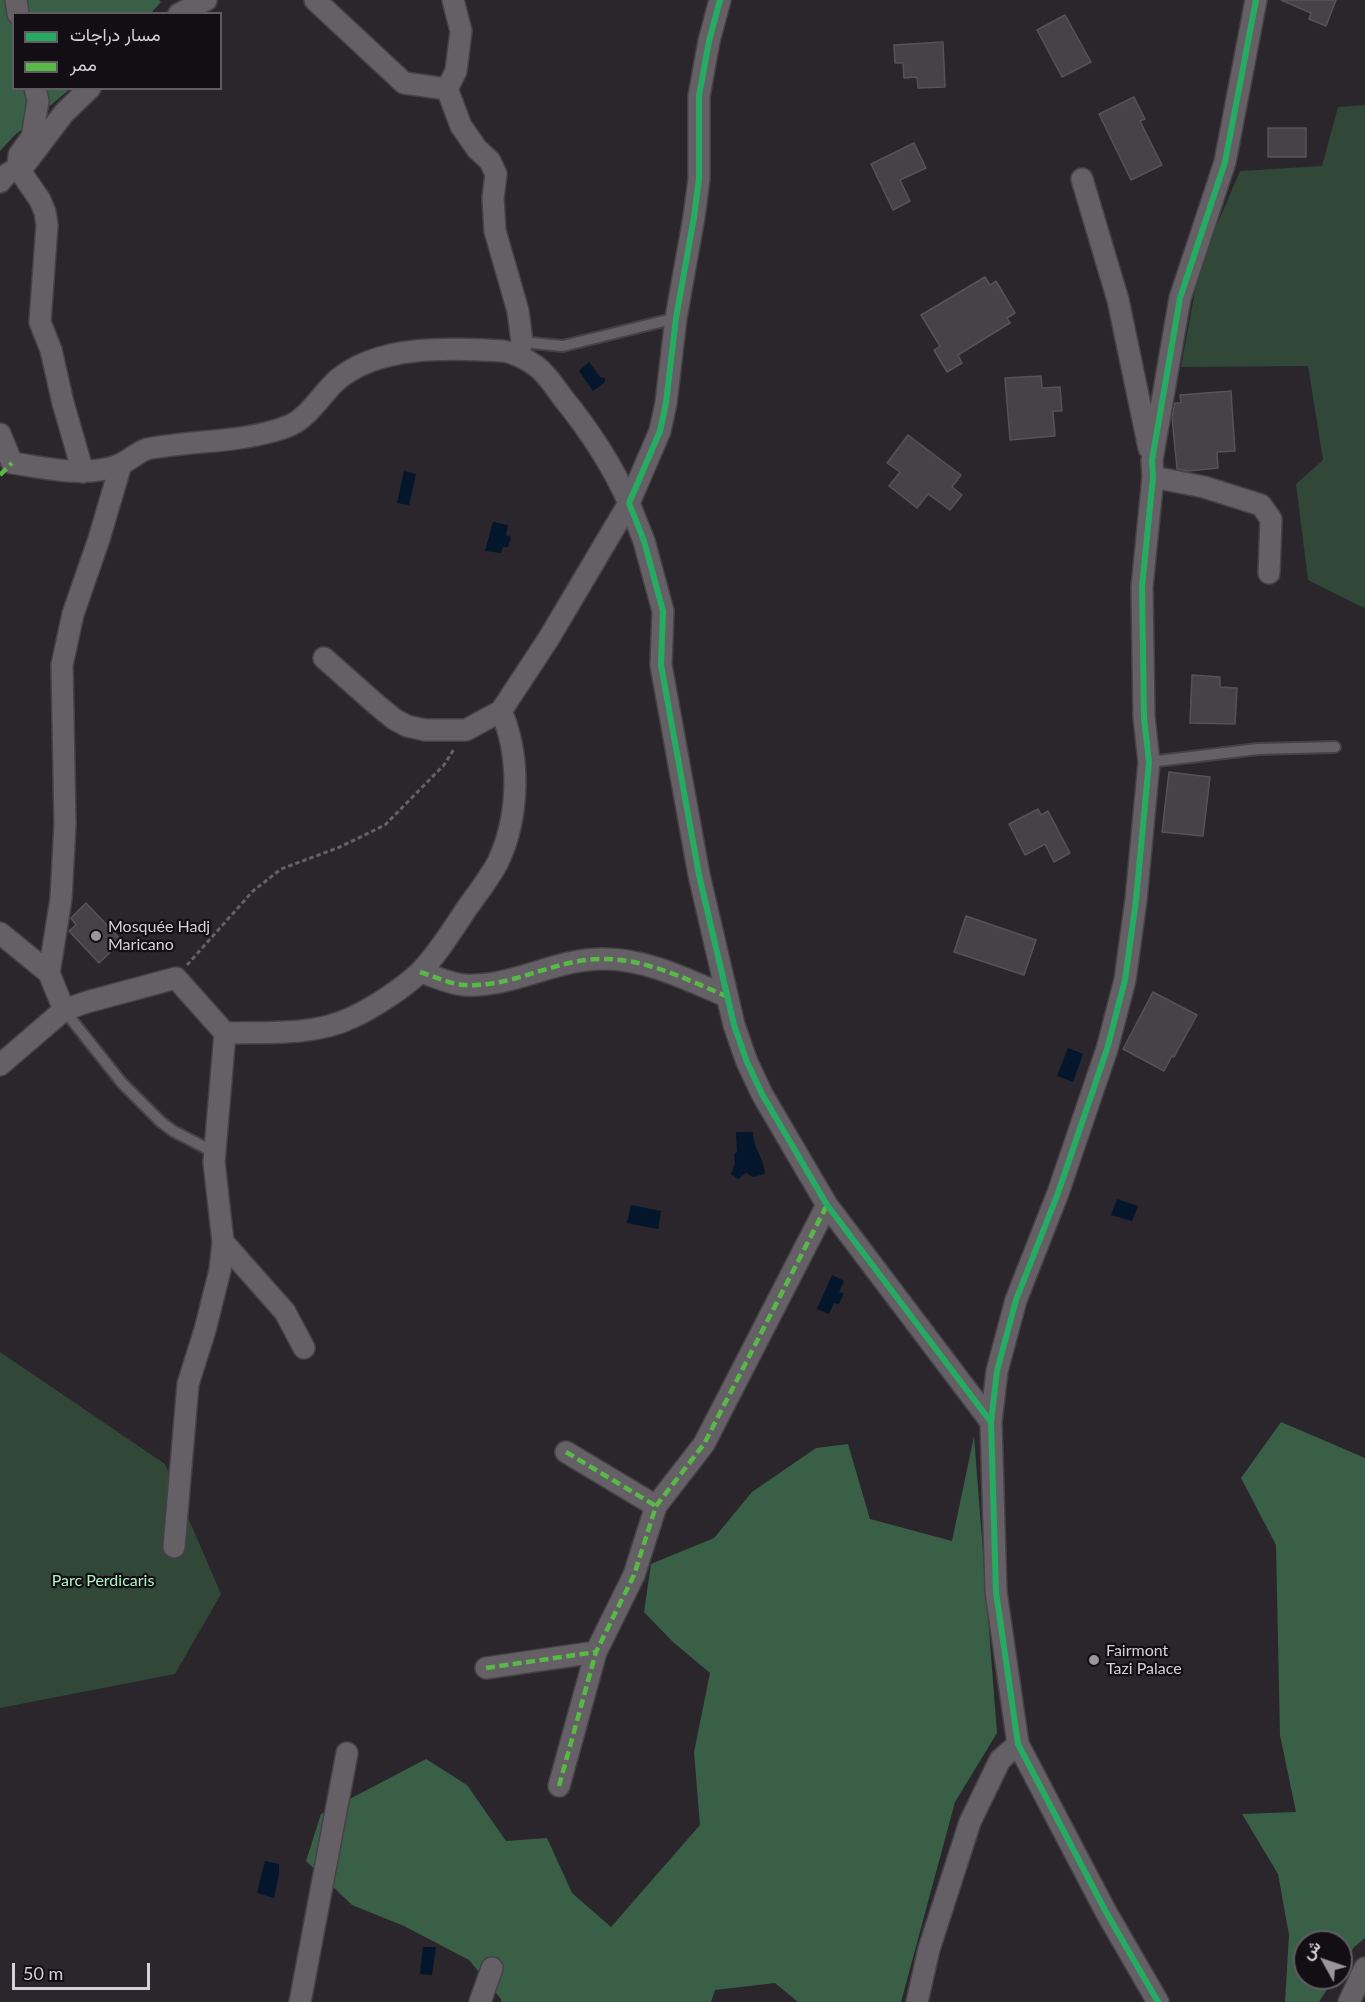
<!DOCTYPE html>
<meta charset="utf-8">
<style>
body{margin:0}
#map{position:relative;width:1365px;height:2002px;overflow:hidden;background:#2a262b;font-family:Lato,Vazirmatn,sans-serif}
canvas{display:block}
.legend{position:absolute;left:12px;top:12px;width:210px;height:78px;box-sizing:border-box;background:#120e13;border:2px solid #605c62;margin:0;padding:8px 10px;list-style:none;font-size:18px;color:#d6d0d8}
.legend li{display:flex;align-items:center;gap:12px;height:30px}
.legend b{width:30px;border:2px solid #605c62}
.north{position:absolute;left:1293px;top:1930px;width:60px;height:60px;box-sizing:border-box;background:#120e13;border:2px solid #605c62;border-radius:50%;rotate:310deg;font-size:16px;font-weight:700;line-height:24px;text-align:center;color:#d6d0d8}
.north::after{content:'';display:block;margin:auto;width:21px;height:27px;background:#9a949b;clip-path:polygon(50% 0,100% 100%,50% 72%,0 100%)}
.scale{position:absolute;left:12px;top:1963px;width:138px;height:27px;box-sizing:border-box;border:3px solid #d6d0d8;border-top:0;padding-left:8px;font-size:18px;line-height:21px;white-space:nowrap;color:#d6d0d8;-webkit-text-stroke:4px #120e13;paint-order:stroke}
</style>
<div id="map">
<canvas width="1365" height="2002"></canvas>
<ul class="legend">
<li><b style="height:8px;background:#26ab63"></b>مسار دراجات</li>
<li><b style="height:8px;background:#58b947"></b>ممر</li>
</ul>
<div class="north">ش</div>
<div class="scale">50 m</div>
</div>
<script>
const ctx = document.querySelector('canvas').getContext('2d');
ctx.lineJoin = 'round';
function paint(path, color) { ctx.fillStyle = color; ctx.fill(path, 'evenodd'); }
function stroke(path, color, width, dash) { ctx.strokeStyle = color; ctx.lineWidth = width; ctx.lineCap = dash ? 'butt' : 'round'; ctx.setLineDash(dash || []); ctx.stroke(path); }
function drawText(font, color, halo, rows, align = 'center') {
  ctx.font = font + ' Lato,sans-serif'; ctx.lineWidth = 4.5; ctx.setLineDash([]); ctx.textBaseline = 'middle'; ctx.strokeStyle = halo; ctx.fillStyle = color; for (const [text, x, y, turn = 0] of rows) {
    ctx.save(); ctx.translate(x, y); ctx.rotate((+turn || 0) * Math.PI / 180); ctx.textAlign = isNaN(turn) ? turn : align; if (halo) ctx.strokeText(text, 0, 0); ctx.fillText(text, 0, 0); ctx.restore();
  }
}
const green = new Path2D(`
 M1365 105V607L1364 608 1308 580 1296 484 1323 460 1308 366 1181 367 1200 264 1240 171 1322 166 1338 107Z
 M0 1352 165 1464 221 1594 175 1674 0 1708Z`);
const forest = new Path2D(`
 M0 0H159L161 2 151 13 14 14V88L70 89 15 135 0 151Z
 M1281 1422 1365 1458V1938L1354 1947 1341 1967V1942H1305V1978H1334L1319 2002H1285L1289 1935 1278 1874 1242 1814 1296 1812 1280 1735 1276 1545 1241 1478Z
 M974 1436 997 1733 955 1802 901 2002H798L775 1983 715 1990 711 2002H501V1999L469 1960 404 1926 352 1905 306 1861 321 1814 426 1759 467 1785 506 1841 547 1838 572 1893 611 1927 700 1825 694 1752 710 1673 673 1642 644 1612 651 1564 714 1538 752 1492 816 1448 848 1444 870 1519 952 1541Z`);
const water = new Path2D(`
 M589 362 600 377 605 378V382L593 391 579 371Z
 M404 471 416 474 409 505 397 503Z
 M493 522 508 525 506 535 511 537 508 547H503L501 553 485 551Z
 M1068 1048 1083 1054 1073 1082 1057 1076Z
 M736 1132H753C753 1149 764 1157 765 1174L753 1177 746 1173 738 1179 731 1174 735 1163 734 1154 737 1152Z
 M1117 1199 1138 1206 1132 1221 1111 1215Z
 M631 1205 661 1211 658 1229 627 1223Z
 M832 1275 844 1281 839 1292 844 1293 839 1304 834 1303 829 1314 817 1309Z
 M265 1861 279 1864V1874L274 1898 257 1893Z
 M423 1947H436L432 1975 420 1974Z`);
const building = new Path2D(`
 M1281 0H1336L1326 26 1309 19 1311 13Z
 M1065 15 1091 62 1062 77 1037 30Z
 M943 42 945 87 918 88 917 77 904 78 903 63H895L894 45Z
 M1134 97 1145 119 1140 121 1162 165 1131 180 1099 114Z
 M1268 128H1306V157H1268Z
 M914 143 926 168 900 180 910 201 893 210 871 164Z
 M985 277 990 285 996 281 1015 313 1007 318 1010 323 958 355 962 363 947 372 934 350 940 346 921 315Z
 M1041 376 1042 388 1060 387 1062 411H1053L1055 436 1010 440 1005 378Z
 M1231 391 1235 451 1217 452 1218 468 1188 471 1177 469 1172 417 1175 403H1181L1180 395Z
 M908 435 961 475 952 487 962 495 950 510 928 494 917 508 889 486 900 472 887 463Z
 M1192 675 1220 677V687L1237 688 1235 724 1190 723Z
 M1169 772 1210 777 1203 836 1162 832Z
 M1038 809 1041 815 1048 811 1070 853 1054 862 1045 844 1025 855 1009 824Z
 M86 903 122 941 99 963 69 931 76 925 71 918Z
 M966 916 1036 940 1024 975 954 952Z
 M1153 992 1197 1015 1174 1057 1172 1056 1164 1071 1123 1049Z`);
const path = new Path2D(`
 M187 965 253 891 281 869 340 847 385 825 444 765 454 749`);
const lane = new Path2D(`
 M522 342 563 346 676 318
 M1149 762 1258 749 1335 747
 M64 1010 122 1083 161 1122 173 1131 208 1149 212 1158`);
const street = new Path2D(`
 M16 0 18 14
 M315 0 404 83 447 89 456 71 461 31 453 0
 M720 0 709 41 699 96V179L694 217 676 318 666 403 660 431 629 503 644 541 663 611 661 665 699 875 734 1025 747 1062 762 1094 827 1205 991 1422 996 1592 1018 1744 1106 1912 1158 2002
 M179 14 206 0
 M35 88 38 101 32 137 19 155 18 168 40 200 45 212 47 225 40 322 51 350 63 403 83 472
 M447 89 461 126 477 149 490 161 496 174 493 198 495 231 518 311 522 342 517 355
 M1082 179 1118 300 1149 448
 M0 182 6 175 26 163 64 113 90 88
 M0 434 12 463
 M12 463C46 468 85 478 119 465 129 461 136 453 147 449 193 440 242 443 286 427 307 420 321 395 336 381 378 344 450 348 503 351 515 353 526 359 536 366 547 374 555 387 563 398 590 431 612 465 629 503L549 638 501 711 466 730H425L407 726 394 719 377 705 324 658
 M1153 477 1204 487 1261 505 1271 519 1269 573
 M0 933 49 973 64 1010
 M420 972C434 976 450 984 464 985 513 988 556 958 604 959 647 959 688 980 726 996
 M49 973 61 899 65 824 62 665 73 614 99 539 121 464
 M0 1065 64 1010 87 1002 176 978 225 1033C266 1032 313 1036 351 1018 373 1008 402 989 419 973 437 955 451 932 465 911 476 895 489 879 498 862 519 817 521 757 501 711
 M223 1242 285 1312 304 1348
 M991 1422 997 1371 1016 1300 1058 1193 1107 1049 1125 980 1136 900 1149 762 1144 717 1142 587 1153 477 1152 460 1180 298 1225 162 1256 0
 M566 1452 656 1506
 M174 1547 188 1384 205 1330 220 1270 223 1242 214 1162 225 1033
 M486 1668 596 1652
 M559 1786 596 1652 634 1575 656 1506 704 1444 827 1205
 M300 2002 347 1753
 M480 2002 492 1968
 M917 2002 929 1949 970 1822 1000 1760 1018 1744
 M1349 2002 1365 1968`);
const quiet = new Path2D(`
 M0 475 12 463
 M420 972C434 976 450 984 464 985 513 988 556 958 604 959 647 959 688 980 726 996
 M566 1452 656 1506
 M486 1668 596 1652
 M559 1786 596 1652 634 1575 656 1506 704 1444 827 1205`);
const cycleway = new Path2D(`
 M720 0 709 41 699 96V179L694 217 676 318 666 403 660 431 629 503 644 541 663 611 661 665 699 875 734 1025 747 1062 762 1094 827 1205 991 1422 996 1592 1018 1744 1106 1912 1158 2002
 M991 1422 997 1371 1016 1300 1058 1193 1107 1049 1125 980 1136 900 1149 762 1144 717 1142 587 1153 477 1152 460 1180 298 1225 162 1256 0`);
const markers = [
 [96,936,6,"#9a949b"],
 [1094,1660,6,"#9a949b"]
];
const poiNames = [
 ["Mosquée Hadj",108,927],
 ["Maricano",108,945],
 ["Fairmont",1106,1651],
 ["Tazi Palace",1106,1669]
];
const parkNames = [
 ["Parc Perdicaris",103,1581]
];
paint(green, '#314738');
paint(forest, '#396046');
paint(water, '#04162b');
paint(building, '#454348');
stroke(building, '#555358', 1.5);
stroke(lane, '#464147', 14);
stroke(street, '#464147', 24);
stroke(path, '#656266', 3, [4.5, 3]);
stroke(lane, '#646065', 10);
stroke(street, '#646065', 21);
stroke(quiet, '#58b947', 4.5, [9, 4.5]);
stroke(cycleway, '#26ab63', 6);
for (const [x, y, r, color] of markers) { const dot = new Path2D(); dot.arc(x, y, r, 0, 2 * Math.PI); ctx.fillStyle = color; ctx.fill(dot); stroke(dot, '#120e13', 2); }
drawText('16px', '#d6d0d8', '#120e13', poiNames, 'left');
drawText('16px', '#adf6c3', '#120e13', parkNames);
</script>
